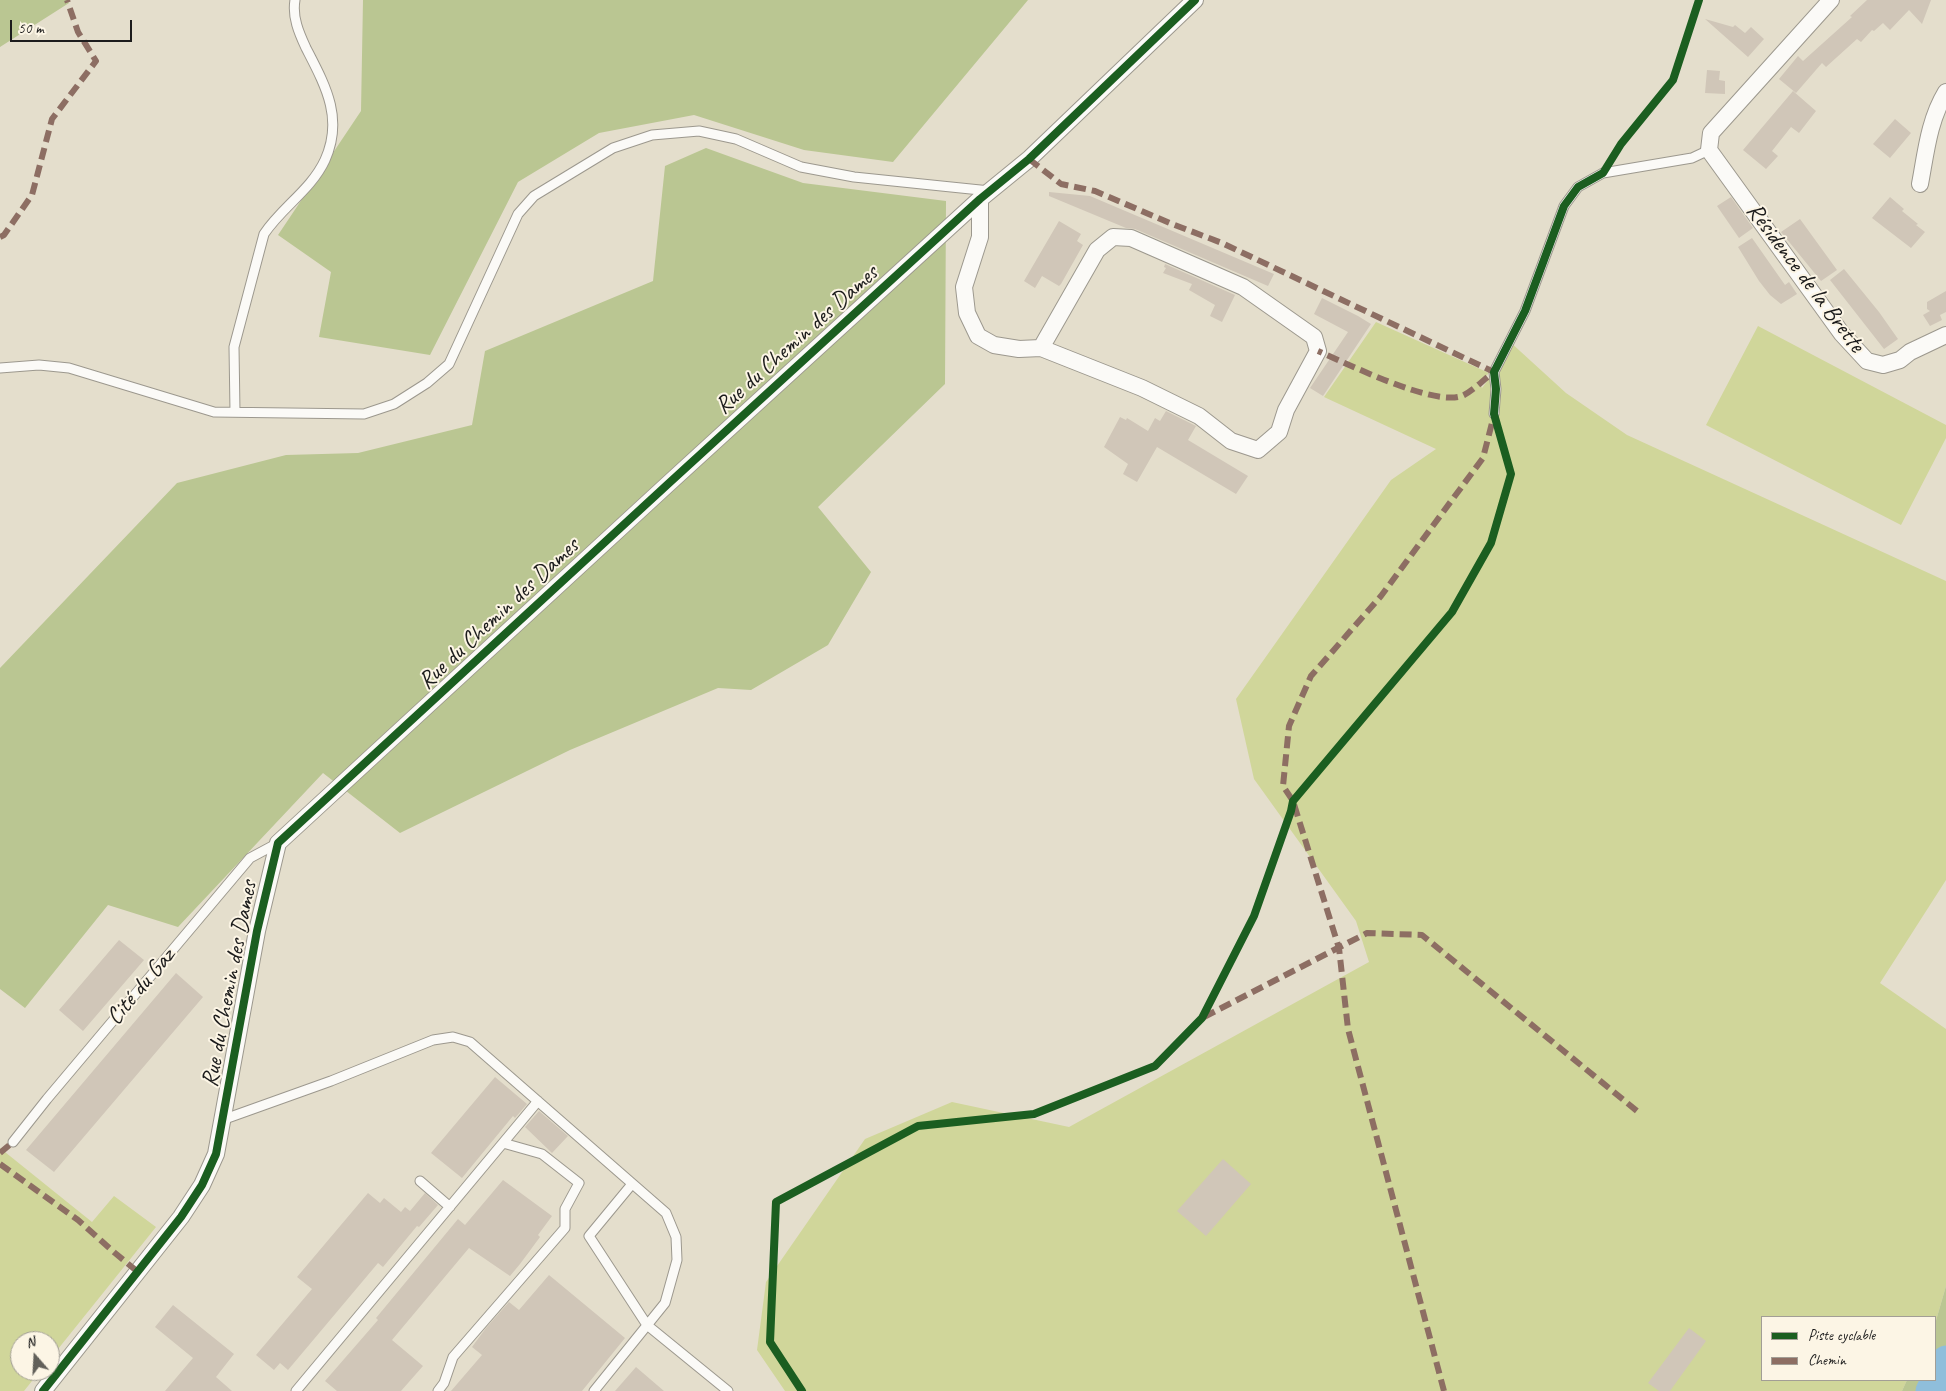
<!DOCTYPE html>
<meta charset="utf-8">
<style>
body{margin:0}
#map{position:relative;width:1946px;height:1391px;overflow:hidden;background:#e4decc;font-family:Caveat,sans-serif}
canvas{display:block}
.legend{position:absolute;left:1761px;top:1316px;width:175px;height:65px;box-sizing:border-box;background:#fcf5e5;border:1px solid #a29e95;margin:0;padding:6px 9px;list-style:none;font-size:15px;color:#1c1c1c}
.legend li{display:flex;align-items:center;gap:10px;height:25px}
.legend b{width:25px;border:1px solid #a29e95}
.north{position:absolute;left:10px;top:1331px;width:50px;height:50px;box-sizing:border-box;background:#fcf5e5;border:1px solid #a29e95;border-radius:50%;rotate:341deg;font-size:14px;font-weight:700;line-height:20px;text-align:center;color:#1c1c1c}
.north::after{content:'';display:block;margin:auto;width:18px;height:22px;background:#62605a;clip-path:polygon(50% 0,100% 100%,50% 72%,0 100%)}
.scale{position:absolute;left:10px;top:20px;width:122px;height:22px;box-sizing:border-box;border:2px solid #1c1c1c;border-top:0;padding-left:6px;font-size:15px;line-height:18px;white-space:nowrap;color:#1c1c1c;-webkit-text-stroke:4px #fcf5e5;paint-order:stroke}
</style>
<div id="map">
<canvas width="1946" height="1391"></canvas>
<ul class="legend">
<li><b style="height:6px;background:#1b5e20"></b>Piste cyclable</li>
<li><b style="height:6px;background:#8d6e63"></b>Chemin</li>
</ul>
<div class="north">N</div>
<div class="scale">50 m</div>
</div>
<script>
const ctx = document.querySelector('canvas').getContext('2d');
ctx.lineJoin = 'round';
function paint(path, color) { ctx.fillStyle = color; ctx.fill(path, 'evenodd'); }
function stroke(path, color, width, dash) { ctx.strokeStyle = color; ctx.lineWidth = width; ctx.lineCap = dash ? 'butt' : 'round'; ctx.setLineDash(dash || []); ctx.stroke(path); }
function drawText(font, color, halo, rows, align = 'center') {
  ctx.font = font + ' Caveat,sans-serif'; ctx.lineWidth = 4; ctx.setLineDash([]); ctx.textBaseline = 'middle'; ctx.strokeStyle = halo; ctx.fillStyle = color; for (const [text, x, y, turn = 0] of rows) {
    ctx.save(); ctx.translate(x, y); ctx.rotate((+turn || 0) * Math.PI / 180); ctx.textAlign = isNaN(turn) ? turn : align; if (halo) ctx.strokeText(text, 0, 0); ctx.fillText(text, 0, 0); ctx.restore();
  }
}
const green = new Path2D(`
 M1376 322 1489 373 1480 382 1482 388 1494 372 1509 341 1566 393 1627 435 1946 581V880L1880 983 1946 1029V1286L1935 1324V1317H1762V1380H1907L1902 1391H785L757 1350 766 1282 865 1139 952 1102 1069 1127 1369 962 1356 921 1254 779 1236 699 1391 480 1436 449 1324 397Z
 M1758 326 1946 425V438L1901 525 1706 425Z
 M0 1148 92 1222 114 1196 156 1227 50 1359V1341H20V1371H40L24 1391H0Z`);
const forest = new Path2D(`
 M0 0H67L69 3 0 47Z
 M363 0H1028L893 162 804 150 694 115 599 133 518 182 430 355 319 337 331 272 278 235 361 111Z
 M706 148 803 183 946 201 945 384 818 507 871 572 828 645 751 690 718 688 570 750 400 833 323 773 178 927 108 905 25 1008 0 989V668L177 483 286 455 358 453 472 425 485 351 653 281 665 166Z
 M1946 1286V1391H1902L1907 1380H1935V1324Z`);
const river = new Path2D(`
 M1930 1391 1946 1360`);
const building = new Path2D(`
 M1867 0H1931L1922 24 1909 10 1890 30 1883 23 1874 31 1872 30 1861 42 1857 39 1826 67 1822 63 1796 93 1779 79 1798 56 1803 61 1852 17 1850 16Z
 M1705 19 1733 27 1735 25 1745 33 1751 27 1764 39 1748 57Z
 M1707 70 1720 71 1719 80 1725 81V94L1705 93Z
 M1793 91 1816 111 1799 133 1791 127 1772 151 1778 156 1766 169 1743 150Z
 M1895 119 1911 133 1890 158 1873 144Z
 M1049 192 1090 196 1274 274 1268 286 1135 229 1126 228 1049 196Z
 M1731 197 1753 228 1739 238 1717 206Z
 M1890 197 1904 209 1902 211 1918 224 1916 225 1925 232 1911 248 1872 218Z
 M1800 219 1837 270 1821 281 1781 232Z
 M1059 221 1081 234 1077 241 1083 245 1061 284 1059 286 1042 276 1035 288 1024 281Z
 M1752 238 1785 285 1789 282 1797 294 1781 304 1770 295 1759 281 1738 247Z
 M1165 264 1235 295 1222 322 1210 316 1215 305 1189 290 1192 284 1163 273 1166 268 1164 267Z
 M1844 269 1879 312 1898 339 1884 349 1830 280Z
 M1946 291V312L1940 315 1942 320 1930 326 1923 315 1930 311 1927 309V302Z
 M1322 298 1358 316 1371 324 1323 396 1310 388 1348 332 1314 314Z
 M1166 411 1196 426 1188 440 1248 476 1236 494 1157 447 1137 482 1123 474 1128 464 1104 447 1120 417 1126 420 1127 418 1148 431 1155 418 1160 421Z
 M119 940 144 960 83 1031 59 1010Z
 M176 973 203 997 54 1172 26 1150Z
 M495 1077 527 1104 515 1118 513 1116 462 1178 431 1153Z
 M539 1111 568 1136 552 1153 525 1127Z
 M1223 1159 1251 1184 1206 1236 1177 1211Z
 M503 1180 552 1216 538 1235 540 1237 520 1264 510 1276 469 1248 392 1340 423 1366 401 1391H337L325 1381 378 1320 376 1318 458 1219 465 1225Z
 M368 1193 380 1203 384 1198 401 1212 405 1207 410 1211 425 1193 438 1205 419 1227 417 1226 383 1267 378 1263 288 1370 280 1363 274 1370 256 1355 312 1289 297 1277Z
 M549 1275 625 1338 582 1391H451L482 1355 472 1347 486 1328 509 1302 519 1310Z
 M173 1305 234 1354 216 1377 232 1391H165L193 1358 155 1327Z
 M1689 1328 1706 1341 1670 1391H1659L1648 1383Z
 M636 1367 664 1391H615Z`);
const path = new Path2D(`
 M1673 80 1699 0`);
const service = new Path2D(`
 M0 368 39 365 69 368 214 412 364 414 394 404 427 383 449 364 518 214 534 196 613 148 652 135 699 131 736 139 801 167 854 177 990 191
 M235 412 234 347 264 234C282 207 311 190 325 160 344 118 325 85 306 48 299 33 292 17 295 0
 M1494 414 1496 389 1494 372 1525 311 1564 206 1578 187 1603 173 1692 158 1709 150
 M222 1120 331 1081 433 1040 453 1037 470 1042 666 1213 676 1237 677 1260 665 1303 594 1391
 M13 1142 47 1099 250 858 278 843
 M420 1181 450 1207
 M632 1184 589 1236 647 1325 728 1391
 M296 1391 538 1101
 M438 1391 444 1383 453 1357 565 1228V1209L579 1183 542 1154 503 1143`);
const minor = new Path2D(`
 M1831 0 1711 133 1709 150 1842 334 1867 361 1883 365 1900 360 1910 352 1946 335
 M1920 184C1926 152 1929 120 1946 92
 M980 199V237L964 287 967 313 978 336 994 345 1019 349 1041 348 1142 388 1199 416 1231 441 1258 450 1279 432 1286 410 1318 351 1314 337 1243 287 1131 238 1113 237 1097 250 1041 348
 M43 1391 181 1217 202 1185 216 1154 257 931 278 843 668 484 980 199 1029 159 1195 0`);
const quiet = new Path2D(`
 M1029 159 1061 184 1095 191 1172 224 1222 243 1494 372C1484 379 1474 390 1464 395 1438 409 1346 363 1318 351
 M0 237 4 235 32 195 52 119 96 61 78 32 67 0
 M1204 1017 1367 933 1422 935 1637 1111
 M0 1153 13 1142
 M0 1164 78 1220 115 1253 138 1272
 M1444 1391 1348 1029 1339 948 1293 801 1283 786 1289 726 1311 676 1381 596 1483 458 1493 419`);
const cycleway = new Path2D(`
 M43 1391 181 1217 202 1185 216 1154 257 931 278 843 668 484 980 199 1029 159 1195 0
 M802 1391 770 1342 776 1202 918 1126 1034 1114 1155 1066 1202 1018 1254 916 1291 811 1293 801 1452 612 1491 543 1511 474 1494 414 1496 389 1494 372 1525 311 1564 206 1578 187 1603 173 1621 144 1673 80 1699 0`);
const streetNames = [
 ["Résidence de la Brette",1805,278,53],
 ["Rue du Chemin des Dames",797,340,-42],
 ["Rue du Chemin des Dames",499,614,-43],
 ["Rue du Chemin des Dames",230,984,-79],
 ["Cité du Gaz",141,987,-50]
];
paint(green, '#d0d69a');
paint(forest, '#bac692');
stroke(river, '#8fbedb', 29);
paint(building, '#d0c6b8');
stroke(service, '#9c988e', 11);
stroke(minor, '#9c988e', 18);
stroke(path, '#c5c4bf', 3, [1, 4]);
stroke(service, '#fbfaf7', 9);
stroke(minor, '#fbfaf7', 16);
stroke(quiet, '#8d6e63', 6, [12, 6]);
stroke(cycleway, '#1b5e20', 8);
drawText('24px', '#1c1c1c', '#fcf5e5', streetNames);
</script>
